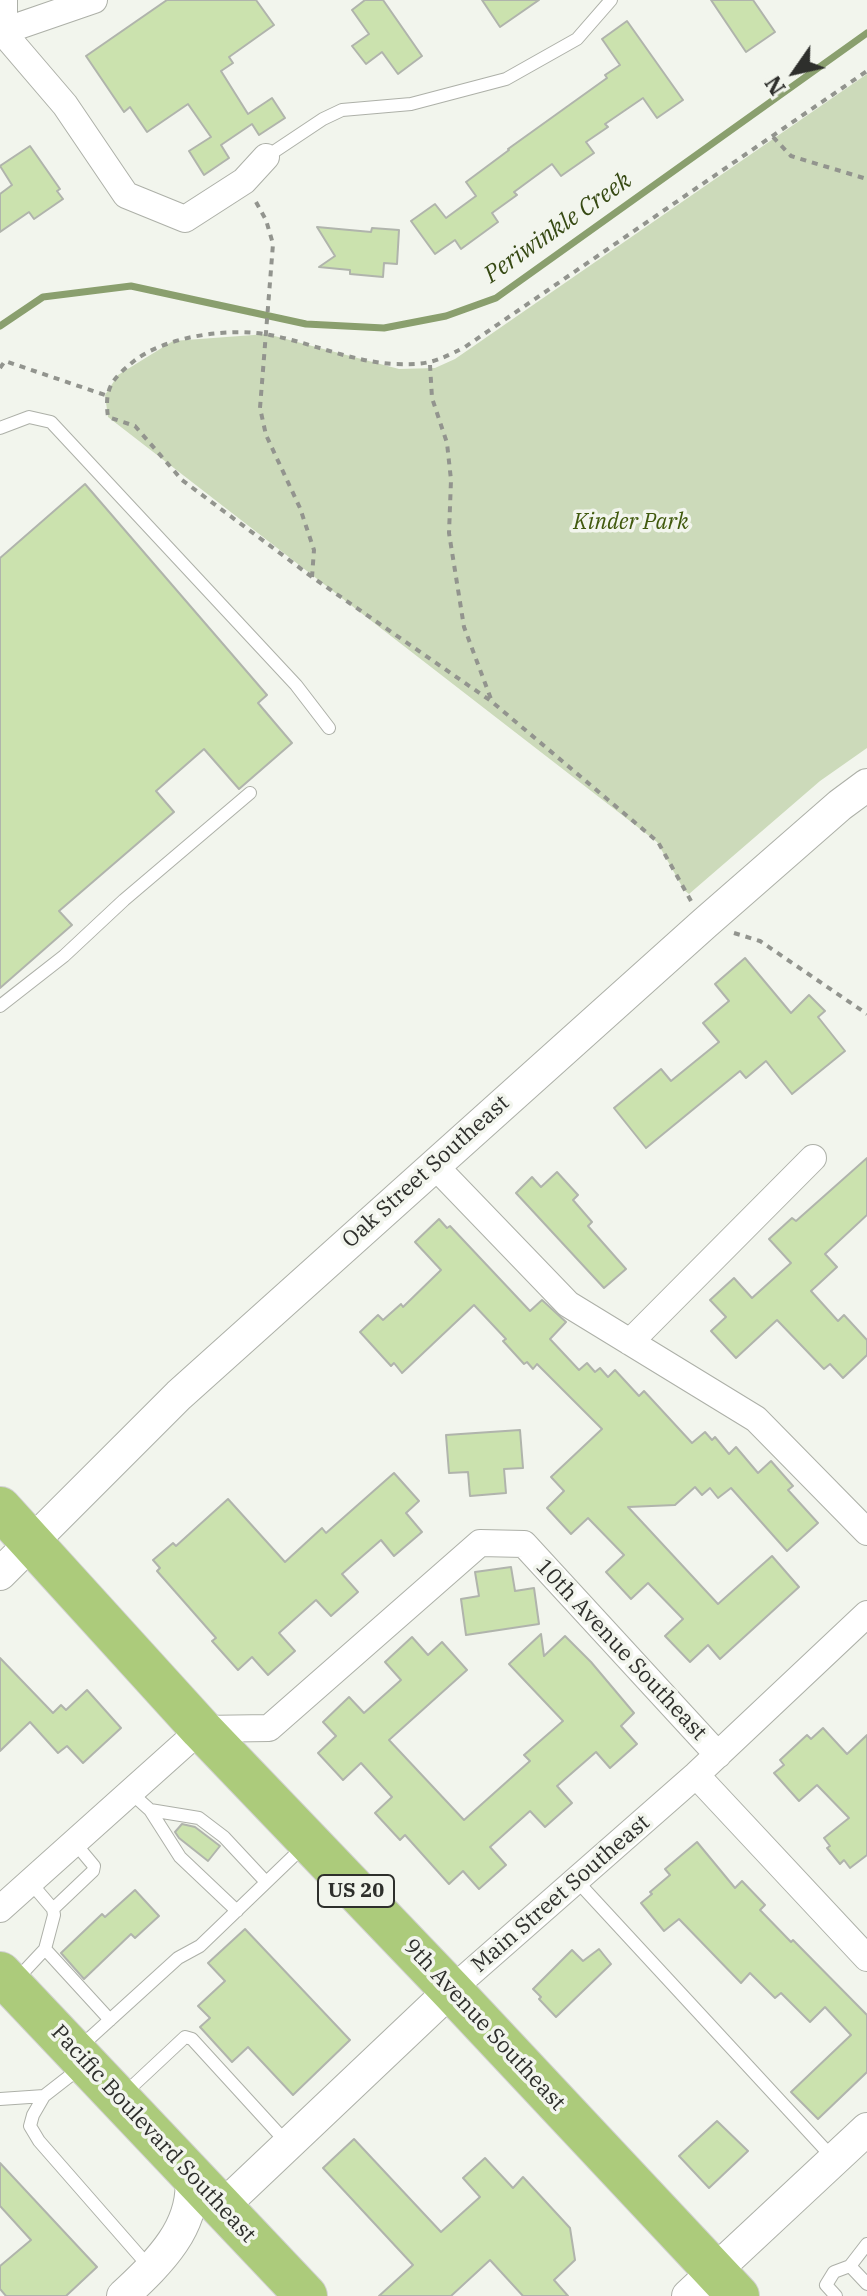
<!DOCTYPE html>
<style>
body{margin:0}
#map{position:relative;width:867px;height:2296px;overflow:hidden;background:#f2f5ed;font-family:"IBM Plex Serif",serif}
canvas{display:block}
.north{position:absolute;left:755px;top:32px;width:80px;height:80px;-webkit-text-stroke:6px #f2f5ed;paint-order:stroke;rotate:236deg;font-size:22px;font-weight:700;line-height:32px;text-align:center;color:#2e2f2c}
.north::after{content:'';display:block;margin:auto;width:28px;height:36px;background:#2e2f2c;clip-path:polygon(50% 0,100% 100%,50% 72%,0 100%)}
</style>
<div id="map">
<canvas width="867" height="2296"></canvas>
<div class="north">N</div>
</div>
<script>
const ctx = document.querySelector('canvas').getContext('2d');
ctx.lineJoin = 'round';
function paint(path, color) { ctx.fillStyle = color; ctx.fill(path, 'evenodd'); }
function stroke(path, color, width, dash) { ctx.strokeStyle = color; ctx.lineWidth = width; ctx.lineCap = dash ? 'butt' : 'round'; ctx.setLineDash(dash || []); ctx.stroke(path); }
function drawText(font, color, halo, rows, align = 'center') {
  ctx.font = font + ' "IBM Plex Serif",serif'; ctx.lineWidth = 7; ctx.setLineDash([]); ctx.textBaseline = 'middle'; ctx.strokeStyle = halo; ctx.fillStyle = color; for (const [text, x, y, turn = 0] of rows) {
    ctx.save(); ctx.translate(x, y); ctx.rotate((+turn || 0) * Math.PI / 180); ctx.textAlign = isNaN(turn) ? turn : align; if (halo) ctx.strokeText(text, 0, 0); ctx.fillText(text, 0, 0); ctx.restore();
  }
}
const green = new Path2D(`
 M867 74V748L820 781 689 894 684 890 657 842 108 417 105 395 118 375 173 341 267 334 399 369 435 368 455 359Z`);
const stream = new Path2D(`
 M0 326 43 297 131 286 306 324 384 328 446 316 496 298 867 33`);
const building = new Path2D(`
 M167 0H256L274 25 229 57 233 63 221 71 248 114 272 98 285 118 259 135 252 124 221 145 229 158 204 175 189 151 211 137 188 104 147 132 130 107 124 112 86 56Z
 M365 0H383L422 56 398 74 382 52 366 64 352 46 369 34 352 10Z
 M482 0H539L500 27Z
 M711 0H753L775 32 746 52Z
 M627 21 683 100 657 118 643 98 605 124 608 127 586 142 594 153 561 176 552 164 514 192 517 195 492 213 498 222 461 249 455 240 435 254 411 221 435 204 446 218 476 196 466 182 509 150 508 149 607 78 605 75 620 65 602 39Z
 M30 146 60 189 57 191 63 199 34 219 29 212 0 232V194L12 185 0 166Z
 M317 227 371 232 372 228 399 230 397 264 384 263 383 277 350 274V270L319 267 335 256Z
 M85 484 267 695 258 703 292 743 239 789 204 749 156 791 174 812 59 911 72 925 0 988V558Z
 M745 958 791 1013 809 995 825 1011 818 1017 845 1051 792 1094 766 1061 746 1078 740 1071 646 1148 614 1108 661 1069 671 1081 719 1042 703 1023 729 1001 715 984Z
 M867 1158V1215L825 1254 837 1267 811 1291 838 1321 844 1315 867 1340V1355L843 1378 830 1364 824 1369 777 1320 736 1358 711 1331 726 1317 710 1300 734 1278 752 1298 791 1263 769 1239 792 1218 796 1221Z
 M557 1172 578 1195 573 1200 592 1222 588 1226 626 1269 604 1288 516 1193 532 1177 541 1187Z
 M439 1219 447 1228 450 1226 530 1311 542 1300 566 1322 550 1339 579 1370 587 1363 595 1372 600 1368 608 1377 615 1370 639 1396 644 1391 692 1443 705 1432 712 1440 715 1437 729 1454 736 1447 758 1473 771 1461 793 1486 788 1490 818 1523 787 1551 731 1488 718 1498 710 1488 702 1495 695 1487 675 1505 628 1507 718 1604 772 1556 799 1587 720 1659 708 1645 690 1662 665 1636 683 1619 648 1583 631 1599 606 1572 624 1555 588 1518 571 1534 547 1508 564 1491 551 1477 602 1429 537 1364 533 1369 527 1362 524 1364 503 1341 506 1339 474 1305 402 1373 394 1363 391 1366 360 1332 378 1315 383 1320 401 1304 403 1307 441 1270 415 1242Z
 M520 1430 523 1468 504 1469 506 1493 470 1496 468 1472 449 1473 446 1435Z
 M394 1473 419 1501 406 1513 422 1532 394 1556 381 1540 342 1574 358 1592 331 1616 316 1600 279 1633 295 1651 268 1675 252 1657 238 1670 212 1641 216 1638 157 1571 160 1568 153 1560 173 1543 176 1546 228 1499 285 1562 322 1528 326 1533Z
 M511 1567 515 1591 534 1588 539 1624 466 1635 461 1599 479 1596 475 1572Z
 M541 1634 544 1656 565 1636 591 1662 634 1713 621 1726 637 1744 610 1768 596 1752 557 1786 572 1803 545 1827 530 1811 490 1847 506 1865 479 1889 463 1871 449 1884 405 1835 400 1840 375 1813 392 1797 361 1763 343 1780 318 1753 336 1736 323 1722 349 1697 364 1713 401 1680 385 1662 412 1637 428 1655 442 1642 467 1670 389 1740 464 1820 530 1761 524 1755 563 1721 509 1664Z
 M0 1658 53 1713 61 1705 66 1710 87 1690 121 1728 83 1763 67 1746 58 1753 30 1722 0 1751Z
 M823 1728 847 1754 867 1735V1855L850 1868 844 1860 840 1864 827 1848 830 1846 824 1838 849 1818 817 1785 799 1801 774 1773 784 1765 780 1760 807 1735 811 1739Z
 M182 1824 195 1827 220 1846 208 1861 179 1838 175 1832Z
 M697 1842 735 1888 742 1881 765 1905 760 1910 791 1942 793 1940 867 2015V2072L818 2119 791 2092 851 2035 825 2007 810 2022 781 1993 775 1998 750 1973 741 1983 679 1919 664 1931 641 1903 652 1894 650 1892 670 1875 665 1869Z
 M135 1890 159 1916 135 1938 131 1934 84 1979 61 1953 102 1914 105 1917Z
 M245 1929 350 2040 293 2095 248 2047 232 2062 200 2027 210 2018 198 2006 225 1981 208 1963Z
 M599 1949 611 1964 556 2017 539 1999 541 1997 533 1989 572 1950 583 1961Z
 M717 2121 748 2151 709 2188 679 2156Z
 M354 2139 441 2232 480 2197 463 2178 485 2158 513 2188 523 2177 570 2228 575 2260 554 2280 568 2296H523L490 2260 451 2296H379L413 2265 323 2168Z
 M0 2163 97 2267 66 2296H6L0 2289V2266L31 2240 0 2206Z`);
const path = new Path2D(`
 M773 137 791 156 867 179
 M256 202 266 220 273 244 260 408 266 435 300 508 314 550 312 577
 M430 365 432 398 447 443 451 480 449 533 464 627 491 699
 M0 368 5 361 105 395
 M691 901 658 842 491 701 312 577 182 480 135 426 108 417C104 388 112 379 134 361 166 336 231 327 270 335 312 343 352 362 395 364 429 365 435 362 465 347L867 71
 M734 933 760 941 867 1014`);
const service = new Path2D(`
 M266 157 323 119 342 110 411 104 506 79 577 39 611 0
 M0 428 29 417 51 422 296 685 329 728
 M0 1006 64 956 124 900 250 793
 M130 1792 150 1810 180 1857 237 1911
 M150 1810 199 1818 224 1837 266 1882
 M576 1880 832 2157
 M53 1909 93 1871 94 1866 74 1842
 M45 1949 110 2020
 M16 1980 45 1949 54 1915 53 1909 30 1882
 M80 2047 178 1958 200 1946 304 1846
 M124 2094 185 2037 192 2039 288 2144
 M44 2096 33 2115 30 2126 39 2141 151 2269
 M0 2099 44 2096 80 2068
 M850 2266 867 2244
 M836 2296 826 2285 834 2272 850 2266 867 2284`);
const minor = new Path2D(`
 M4 0V31L94 0
 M0 29 65 105 126 195 185 219 244 181 266 157
 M436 1167 568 1304 756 1419 867 1532
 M630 1342 813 1158
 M696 1775 867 1958
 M0 1909 201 1729 269 1728 480 1543 524 1544 718 1755
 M451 1990 696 1775 867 1614`);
const tertiary = new Path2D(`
 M0 1574 179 1395 705 923 840 805 867 785
 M222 2207 451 1990
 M123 2296C158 2263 197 2227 191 2175
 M688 2296 867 2129`);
const trunk = new Path2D(`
 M0 1508 201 1729 451 1990 738 2296
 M0 1973 306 2296`);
const shields = [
 [356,1891,76]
];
const shieldNames = [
 ["US 20",356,1891]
];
const parkNames = [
 ["Kinder Park",631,523]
];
const streetNames = [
 ["Oak Street Southeast",426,1172,-42],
 ["10th Avenue Southeast",621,1650,47],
 ["Main Street Southeast",561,1894,-41],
 ["9th Avenue Southeast",484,2025,47],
 ["Pacific Boulevard Southeast",153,2134,47]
];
const waterNames = [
 ["Periwinkle Creek",558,228,-35]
];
paint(green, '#ccdaba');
stroke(stream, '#8a9f6e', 7);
paint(building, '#cbe2ae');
stroke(building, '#b0b4ac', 2);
stroke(service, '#adb0a8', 14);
stroke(minor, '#adb0a8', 28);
stroke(tertiary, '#adb0a8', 34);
stroke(trunk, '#d1d1d1', 44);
stroke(path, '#92948e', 4, [6, 6]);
stroke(service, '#fff', 12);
stroke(minor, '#fff', 26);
stroke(tertiary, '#fff', 32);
stroke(trunk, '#accb7b', 42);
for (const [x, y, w] of shields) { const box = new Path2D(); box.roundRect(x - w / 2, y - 16, w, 32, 6); ctx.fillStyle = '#f2f5ed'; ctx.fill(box); stroke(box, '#2e2f2c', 2); }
drawText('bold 20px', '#2e2f2c', null, shieldNames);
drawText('italic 22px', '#40590d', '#f2f5ed', parkNames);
drawText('22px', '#2e2f2c', '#f2f5ed', streetNames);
drawText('italic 24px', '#364913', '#f2f5ed', waterNames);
</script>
